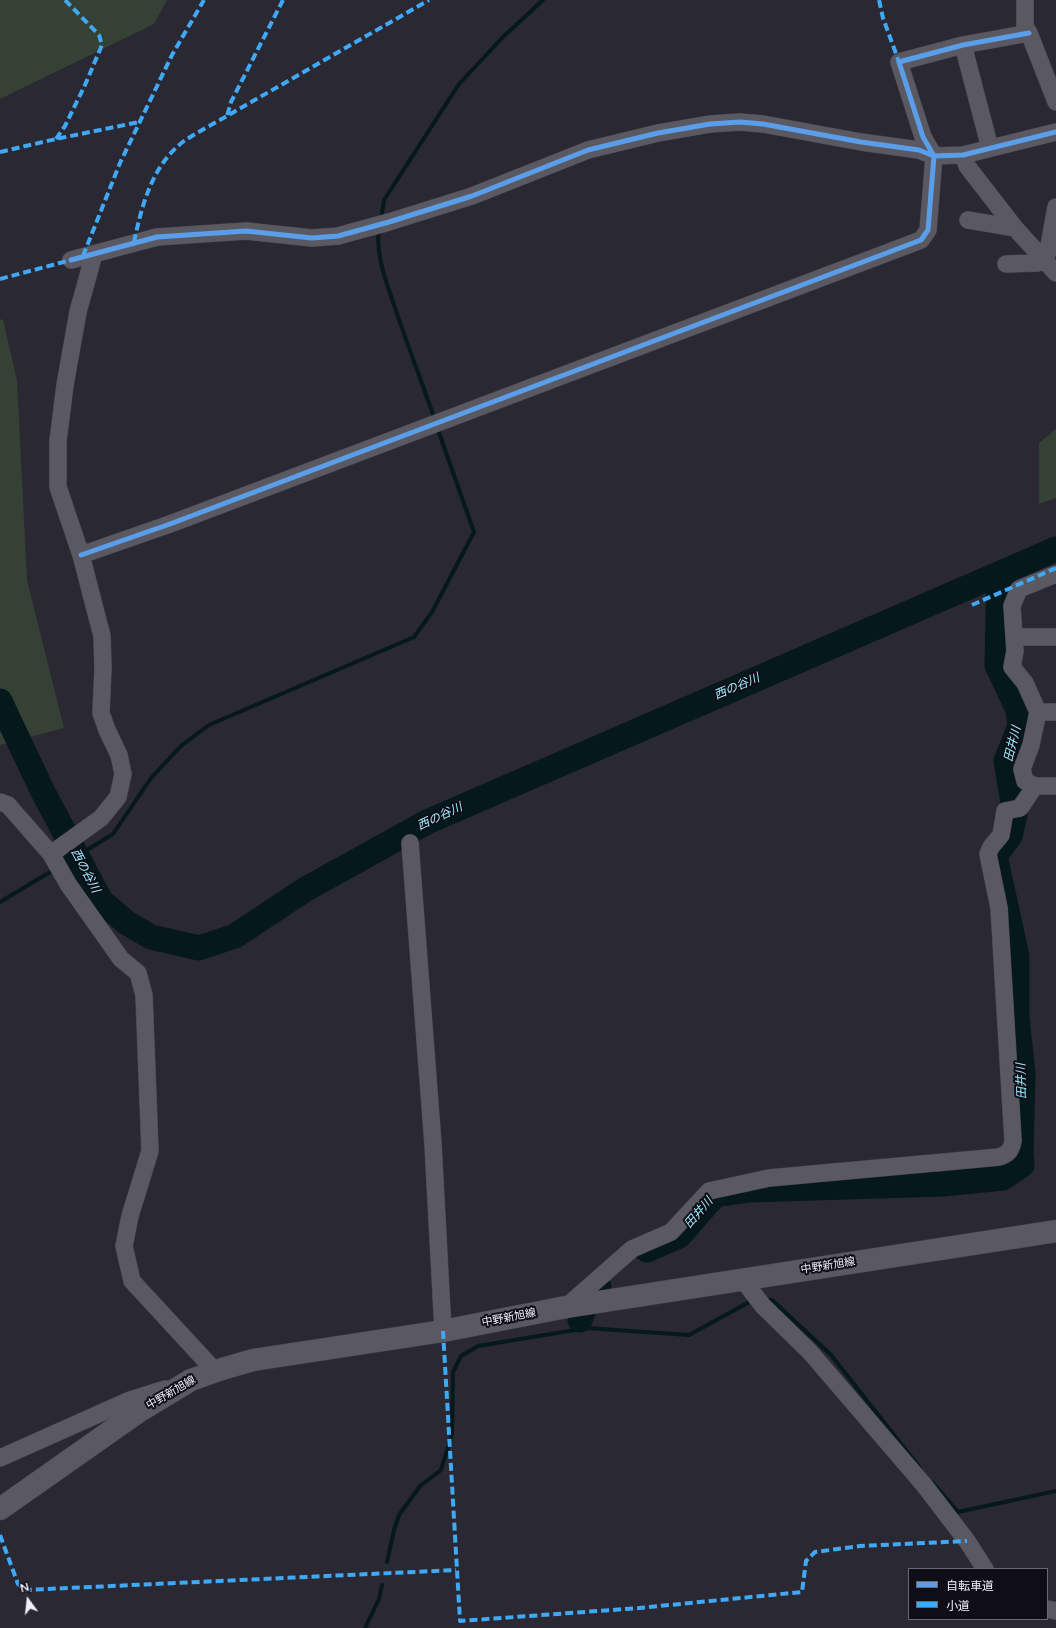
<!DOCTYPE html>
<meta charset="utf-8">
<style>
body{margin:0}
#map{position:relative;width:1056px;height:1628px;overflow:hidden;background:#2a2832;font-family:"Varela Round","Noto Sans JP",sans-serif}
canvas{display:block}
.legend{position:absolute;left:908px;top:1568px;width:140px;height:52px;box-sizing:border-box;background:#0f0e16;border:1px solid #696872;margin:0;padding:5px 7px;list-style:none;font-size:12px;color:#f0eefb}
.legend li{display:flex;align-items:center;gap:8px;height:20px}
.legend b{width:20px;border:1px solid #696872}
.north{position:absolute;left:8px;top:1580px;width:40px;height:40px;-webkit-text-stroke:3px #0f0e16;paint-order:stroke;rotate:345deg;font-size:11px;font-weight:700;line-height:16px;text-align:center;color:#f0eefb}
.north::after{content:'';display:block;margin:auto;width:14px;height:18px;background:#f0eefb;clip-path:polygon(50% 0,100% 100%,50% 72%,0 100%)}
</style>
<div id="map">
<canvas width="1056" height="1628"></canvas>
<ul class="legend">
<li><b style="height:5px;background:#5a9eea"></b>自転車道</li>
<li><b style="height:5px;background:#3fa9f5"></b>小道</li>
</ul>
<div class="north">N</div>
</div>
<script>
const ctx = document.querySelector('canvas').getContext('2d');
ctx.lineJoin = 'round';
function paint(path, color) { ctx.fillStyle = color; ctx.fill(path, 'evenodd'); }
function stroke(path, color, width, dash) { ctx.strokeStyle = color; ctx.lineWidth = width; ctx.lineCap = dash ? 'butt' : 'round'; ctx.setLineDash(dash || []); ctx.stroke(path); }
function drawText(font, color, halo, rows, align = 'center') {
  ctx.font = font + ' "Varela Round","Noto Sans JP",sans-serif'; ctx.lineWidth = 4; ctx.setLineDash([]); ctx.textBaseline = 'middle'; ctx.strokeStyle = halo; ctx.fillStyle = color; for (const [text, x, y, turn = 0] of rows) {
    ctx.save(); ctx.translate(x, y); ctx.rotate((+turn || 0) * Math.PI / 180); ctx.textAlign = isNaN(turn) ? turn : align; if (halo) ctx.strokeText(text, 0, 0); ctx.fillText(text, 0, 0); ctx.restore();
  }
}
const green = new Path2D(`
 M0 0H167L154 24 0 99Z
 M0 319 3 320 17 380 27 580 64 728 0 745Z
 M1056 429V498L1039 504V443Z`);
const stream = new Path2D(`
 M381 220 384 200 459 84 503 37 543 0
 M379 229C375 256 387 283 395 308 408 346 422 383 435 420
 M999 590 1017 582
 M61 866 113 834 151 778 182 745 209 725 414 637 432 612 474 532 437 427
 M0 902 55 869
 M764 1300H772L831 1355 920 1468
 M932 1482 958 1512 1056 1491
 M387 1562 394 1530 399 1515 420 1486 441 1470 452 1434 453 1372 461 1356 478 1346 587 1328 689 1335 753 1300
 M365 1628 379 1599 382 1585`);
const river = new Path2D(`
 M0 701 43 792 101 901 127 923 151 937 199 948 235 936 306 889 427 822 1056 549
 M647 1250 679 1236 715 1195 749 1190 943 1184 1003 1178 1022 1165 1021 1154 1023 1074 1017 1017V956L995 856 1010 836 1015 815 1006 761 1020 726 1018 710 997 665 999 574
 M580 1320 588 1298 599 1287`);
const minor = new Path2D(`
 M1025 0V27L1029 33 1056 102
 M963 45 990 148
 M963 155 967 166 1015 228 1056 273
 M968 220 1015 228
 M71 260 157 237 246 231 312 238 338 236 389 222 472 196 588 150 658 133 710 124 740 122 763 124 861 142 919 150 934 156 963 155 1056 132
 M1006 264 1037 263 1045 260 1048 251 1056 207
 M81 555 170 524 921 240 928 230 934 156 923 137 899 62 963 45 1029 33
 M1056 574 1019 589 1012 606 1015 651 1012 667 1025 683 1038 712 1031 745 1022 769 1025 781 1035 786H1056
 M1014 637H1056
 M1038 712H1056
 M0 802 8 805 51 854 68 884 121 959 138 973 144 995 150 1151 130 1216 124 1246 132 1281 215 1371
 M410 843 433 1144 443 1331
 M51 854 101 818 118 797 123 774 119 755 107 730 101 713 103 668 102 636 81 555 58 487V441L65 385 78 312 94 254
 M743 1280 763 1306 810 1352 924 1485 967 1541 985 1569
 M566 1307 632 1249 671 1232 709 1191 769 1178 999 1157C1008 1154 1011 1151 1013 1141L999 908 988 854 991 847 1001 835 1005 811 1020 808 1035 786
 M0 1458 130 1400 165 1389
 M1047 1609 1056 1611`);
const secondary = new Path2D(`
 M0 1509 138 1412 191 1380 222 1369 253 1360 443 1331 566 1307 1056 1231`);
const quiet = new Path2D(`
 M283 0 231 102 227 116 429 0
 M879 0 883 18 899 62
 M56 139 65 126 85 85 102 45 99 35 65 0
 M0 152 56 139 139 122
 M134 242C142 205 152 165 184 141 198 132 213 124 227 116
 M83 256 120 163 172 55 204 0
 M0 279 71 260
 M972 605 1056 568
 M443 1331 460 1621 639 1608 802 1592 806 1561 815 1552 860 1546 967 1541
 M0 1535 18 1584 26 1590 456 1570`);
const cycleway = new Path2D(`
 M71 260 157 237 246 231 312 238 338 236 389 222 472 196 588 150 658 133 710 124 740 122 763 124 861 142 919 150 934 156 963 155 1056 132
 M81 555 170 524 921 240 928 230 934 156 923 137 899 62 963 45 1029 33`);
const streetNames = [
 ["中野新旭線",828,1266,-9],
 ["中野新旭線",509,1318,-11],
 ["中野新旭線",171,1393,-30]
];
const waterNames = [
 ["西の谷川",737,687,-23],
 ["田井川",1013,744,-76],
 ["西の谷川",440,817,-25],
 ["西の谷川",85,871,62],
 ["田井川",1022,1081,-92],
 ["田井川",699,1213,-49]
];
paint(green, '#344134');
stroke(stream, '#05181c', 4);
stroke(river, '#05181c', 25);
stroke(minor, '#47464e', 18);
stroke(secondary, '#47464e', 23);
stroke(minor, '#5a5961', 17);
stroke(secondary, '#5a5961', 22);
stroke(quiet, '#3fa9f5', 4, [8, 4]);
stroke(cycleway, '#5a9eea', 5);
drawText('11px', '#f0eefb', '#0f0e16', streetNames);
drawText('italic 12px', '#9fedfd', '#0f0e16', waterNames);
</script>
